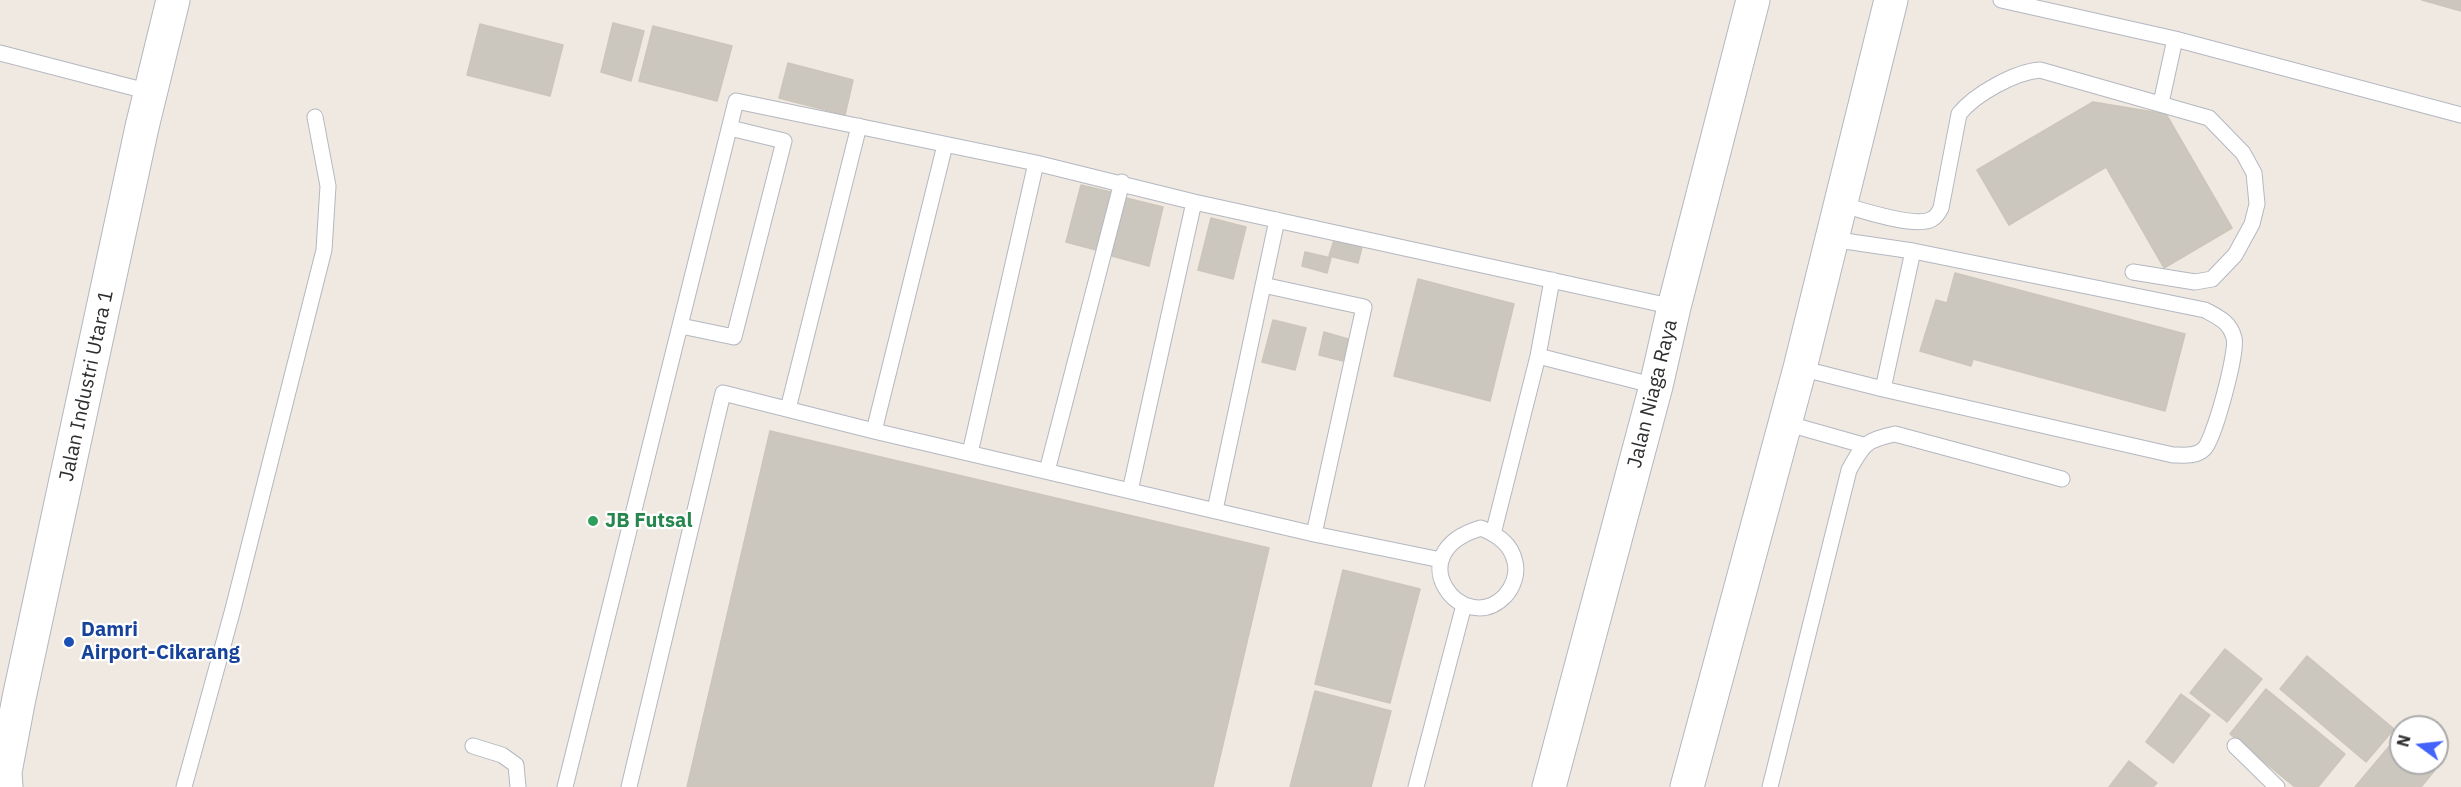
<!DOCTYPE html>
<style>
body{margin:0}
#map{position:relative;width:2461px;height:787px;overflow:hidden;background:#efe9e1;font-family:"IBM Plex Sans",sans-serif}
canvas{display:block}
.north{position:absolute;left:2389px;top:715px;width:60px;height:60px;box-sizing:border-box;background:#fff;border:2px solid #ababab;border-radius:50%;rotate:285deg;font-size:16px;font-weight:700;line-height:24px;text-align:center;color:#2e2e2e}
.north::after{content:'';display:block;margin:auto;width:21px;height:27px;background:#4264fb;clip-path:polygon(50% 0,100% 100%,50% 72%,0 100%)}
</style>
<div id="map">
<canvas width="2461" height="787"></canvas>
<div class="north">N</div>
</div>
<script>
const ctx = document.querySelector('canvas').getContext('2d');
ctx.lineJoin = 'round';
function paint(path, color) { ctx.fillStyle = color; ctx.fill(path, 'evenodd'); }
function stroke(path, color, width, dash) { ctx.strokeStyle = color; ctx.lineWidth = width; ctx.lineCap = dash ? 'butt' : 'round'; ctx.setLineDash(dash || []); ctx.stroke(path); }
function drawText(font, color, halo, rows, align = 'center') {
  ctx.font = font + ' "IBM Plex Sans",sans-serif'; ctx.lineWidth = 4.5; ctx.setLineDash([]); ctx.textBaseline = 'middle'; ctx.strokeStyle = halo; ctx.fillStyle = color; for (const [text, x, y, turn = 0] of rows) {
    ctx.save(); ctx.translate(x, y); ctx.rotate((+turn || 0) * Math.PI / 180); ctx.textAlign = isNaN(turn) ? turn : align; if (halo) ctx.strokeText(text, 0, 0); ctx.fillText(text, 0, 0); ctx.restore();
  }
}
const building = new Path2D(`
 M2422 0H2461V11Z
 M613 23 644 31 631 81 601 72Z
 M480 24 563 45 550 96 467 75Z
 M653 26 732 46 717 101 639 81Z
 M788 63 853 80 845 115 779 98Z
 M2093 102 2166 114 2232 228 2164 268 2106 167 2009 225 1977 170Z
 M1081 185 1115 193 1100 251 1066 242Z
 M1126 198 1163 207 1149 266 1112 256Z
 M1211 218 1246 227 1233 279 1198 270Z
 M1334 240 1362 247 1358 263 1329 256Z
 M1305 252 1331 258 1327 273 1302 266Z
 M1955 273 2185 334 2165 411 1973 359 1971 366 1920 351 1936 300 1947 303Z
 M1418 279 1514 304 1490 401 1394 376Z
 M1273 320 1306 328 1295 370 1262 362Z
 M1324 332 1348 339 1343 361 1319 355Z
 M770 431 1269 548 1213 787H687Z
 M1343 570 1420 589 1390 703 1315 684Z
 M2225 649 2262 679 2227 722 2190 693Z
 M2307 656 2394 729 2366 762 2280 689Z
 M2266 689 2345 754 2318 787H2295L2230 734Z
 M1315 691 1391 711 1371 787H1290Z
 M2181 694 2210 715 2173 763 2146 742Z
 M2397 737 2401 741V763H2427L2435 770 2421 787H2355Z
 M2129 761 2157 783 2153 787H2109Z`);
const lane = new Path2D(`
 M2001 0 2175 39 2461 115
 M0 53 150 92
 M2161 103 2175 39
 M1840 204C1859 209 1915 229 1932 219 1936 217 1939 212 1941 208L1959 114C1975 94 2015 72 2040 70L2209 118 2243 153 2254 173 2257 204 2252 224 2235 255 2212 279 2195 282 2133 272
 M1831 239 1913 251 2205 310C2218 317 2230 322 2234 338 2238 351 2214 440 2204 449 2196 457 2183 455 2173 455L1883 389 1913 251
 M1263 285 1364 307 1314 534
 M681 326 734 337 784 141 730 128
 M1538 356 1656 386
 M1800 368 1883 389
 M788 409 859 126
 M1785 423 1863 445
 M874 431 945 145
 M970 453 1036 163
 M1047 471 1122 182
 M1130 491 1194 202
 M1215 510 1277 220
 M1481 528C1497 535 1511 543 1515 562 1518 574 1513 587 1505 596 1463 639 1396 553 1481 528Z
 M1493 534 1538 356 1552 280
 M473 746 502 755 516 765 518 787
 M2235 746 2277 787
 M184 787 233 609 324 250 328 186 315 117
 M565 787 736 101 1036 163 1194 202 1674 307
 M629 787 723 393 874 431 1314 534 1441 560
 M1416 787 1464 605
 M1770 787 1849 470C1863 445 1865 440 1895 434L2062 479`);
const secondary = new Path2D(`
 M6 787 5 772 19 698 142 127 173 0
 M1549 787 1656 386 1674 307 1753 0
 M1687 787 1800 368 1891 0`);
const markers = [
 [593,521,6,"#2e9e5b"],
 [69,642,6,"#1a4fb4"]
];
const streetNames = [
 ["Jalan Industri Utara 1",87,386,-78],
 ["Jalan Niaga Raya",1653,394,-76]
];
const leisureNames = [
 ["JB Futsal",605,521]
];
const transitNames = [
 ["Damri",81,630],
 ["Airport-Cikarang",81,653]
];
paint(building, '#cbc7bf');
stroke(building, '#cbc5ba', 1.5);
stroke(lane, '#b4b7c1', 17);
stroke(secondary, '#b4b7c1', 35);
stroke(lane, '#fff', 15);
stroke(secondary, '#fff', 33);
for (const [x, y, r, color] of markers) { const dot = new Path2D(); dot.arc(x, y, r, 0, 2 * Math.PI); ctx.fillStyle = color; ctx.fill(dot); stroke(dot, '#fff', 2); }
drawText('20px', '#2e2e2e', '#fff', streetNames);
drawText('bold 20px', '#27864d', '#fff', leisureNames, 'left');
drawText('bold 20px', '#164399', '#fff', transitNames, 'left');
</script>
